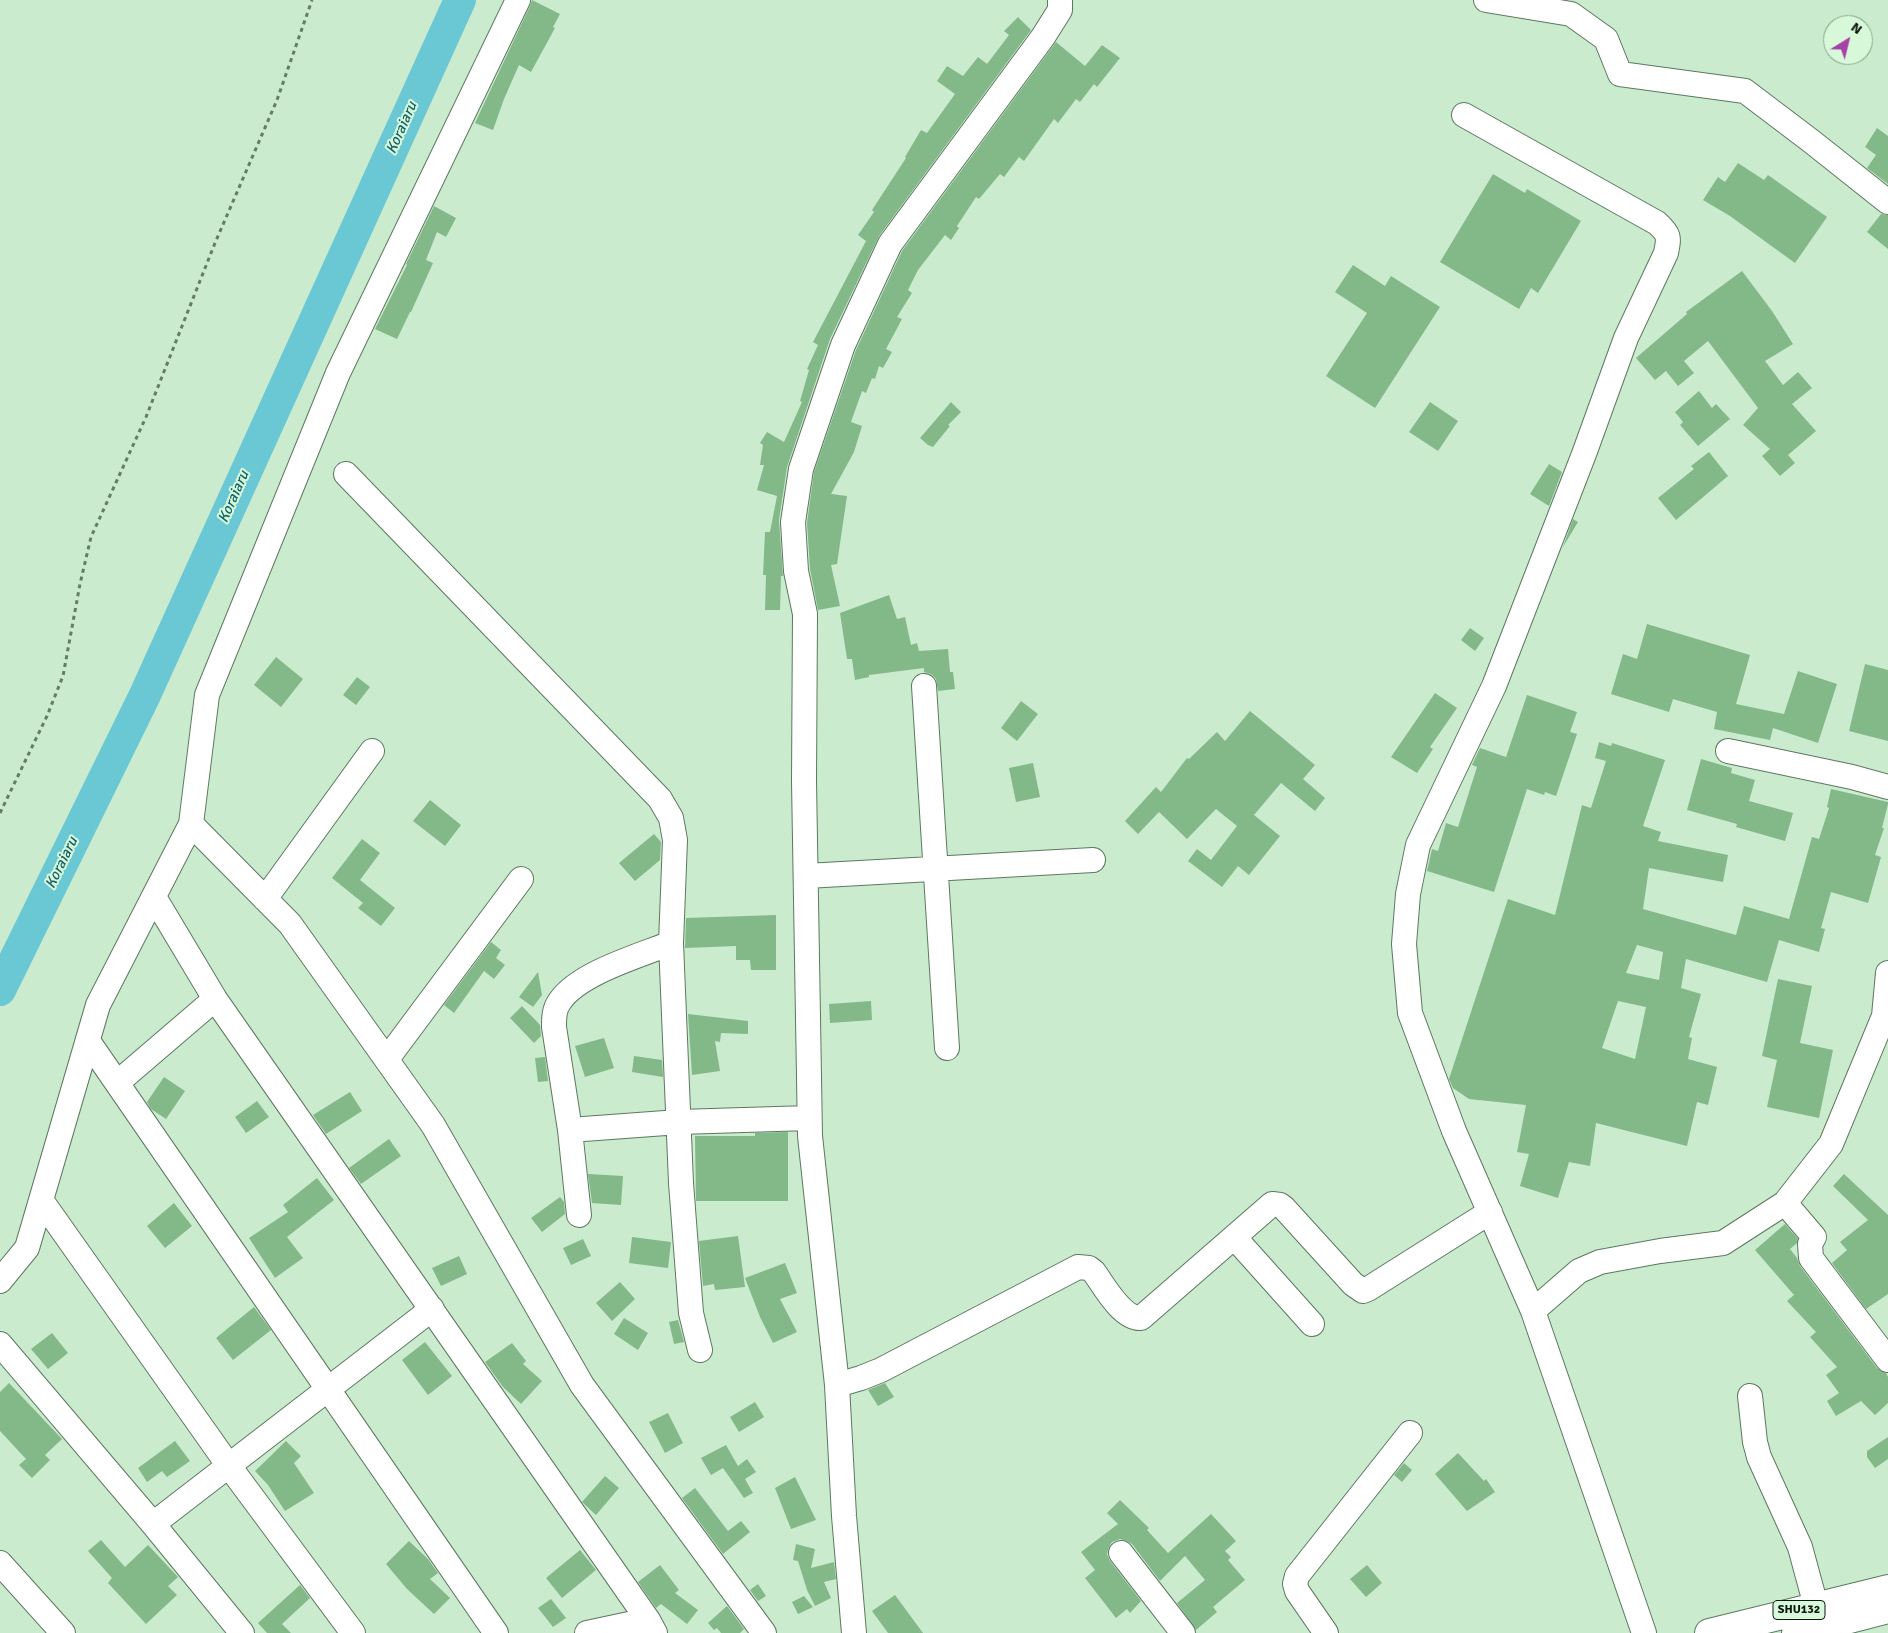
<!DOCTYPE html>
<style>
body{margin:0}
#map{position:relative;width:1888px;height:1633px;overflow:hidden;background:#caebcd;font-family:Signika,sans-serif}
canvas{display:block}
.north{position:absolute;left:1823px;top:15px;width:50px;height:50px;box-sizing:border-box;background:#d8f8da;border:1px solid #869e88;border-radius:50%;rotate:36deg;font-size:14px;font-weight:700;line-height:20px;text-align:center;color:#0b160c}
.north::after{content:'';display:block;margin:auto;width:18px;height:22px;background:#a541a7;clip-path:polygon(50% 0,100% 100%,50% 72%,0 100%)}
</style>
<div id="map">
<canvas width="1888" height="1633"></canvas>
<div class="north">N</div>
</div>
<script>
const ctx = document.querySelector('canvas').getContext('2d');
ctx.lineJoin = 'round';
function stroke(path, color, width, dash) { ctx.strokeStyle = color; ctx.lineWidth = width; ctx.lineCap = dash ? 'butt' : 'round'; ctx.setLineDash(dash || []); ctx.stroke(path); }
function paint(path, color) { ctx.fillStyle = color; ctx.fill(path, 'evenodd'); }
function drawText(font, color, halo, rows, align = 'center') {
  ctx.font = font + ' Signika,sans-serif'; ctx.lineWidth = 4; ctx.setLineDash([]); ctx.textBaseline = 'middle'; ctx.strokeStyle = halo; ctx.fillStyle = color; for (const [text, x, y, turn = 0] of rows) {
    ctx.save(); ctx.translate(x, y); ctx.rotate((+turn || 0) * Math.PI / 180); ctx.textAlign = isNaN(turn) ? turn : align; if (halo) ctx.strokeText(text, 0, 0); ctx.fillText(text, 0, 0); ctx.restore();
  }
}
const river = new Path2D(`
 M0 990 144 697 460 0`);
const building = new Path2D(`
 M532 0 560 14 553 27 555 28 531 72 519 65 504 99 493 130 475 123 530 6Z
 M1018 17 1031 30 879 236 830 339 787 467 779 520 783 576H781L780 610H765L766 575H763L765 532H770L777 496 757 490 764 465H760L763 445 760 443 767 432 784 442 802 402 800 401 809 370 807 369 818 345 813 342 866 241 858 235 874 212 872 210 906 158 905 157 921 130 927 133 955 94 937 81 947 66 963 76 978 57 987 64 1009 35 1004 31Z
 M1056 42 1085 66 1102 45 1120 58 1097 87 1094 84 1080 102 1076 99 1058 123 1054 119 1024 161 1019 157 1004 177 1000 174 979 199 976 197 957 226 959 228 951 240 945 235 918 270 908 290 912 293 897 317 902 319 886 349 892 352 883 368 879 366 875 379 872 378 866 393 862 391 851 422 862 426 854 452 831 494 847 496 837 564 831 565 840 606 818 610 810 569 807 523 814 472 856 350 902 251Z
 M1877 128 1888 136V184L1867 168 1876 155 1865 147Z
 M1738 163 1764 180 1768 175 1827 217 1795 263 1730 216 1703 200 1718 177 1725 182Z
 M1493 174 1525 193 1527 189 1581 221 1538 293 1531 288 1519 309 1440 262Z
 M434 206 456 218 446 237 437 232 426 260 433 263 411 312H410L397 339 375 329 407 265 406 264Z
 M1881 214 1888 215V249L1867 232Z
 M1353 265 1385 286 1391 276 1440 307 1375 408 1326 376 1367 313 1335 292Z
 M1742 271 1772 311 1793 344 1765 361 1783 385 1798 372 1812 388 1792 404 1816 431 1788 455 1795 463 1780 476 1762 456 1770 449 1743 425 1758 408 1708 341 1684 361 1694 373 1678 386 1666 371 1655 380 1636 358 1687 314 1686 312Z
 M1699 391 1712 408 1716 404 1730 419 1698 446 1680 425 1683 422 1675 412Z
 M951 402 961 412 948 425 950 426 933 447 928 445 920 438Z
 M1430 402 1458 421 1438 451 1409 432Z
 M1709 452 1728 476 1676 520 1658 498 1694 469 1691 466Z
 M1549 464 1562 472 1549 506 1530 494Z
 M1573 519 1578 522 1563 547Z
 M889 595 897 619 905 617 911 645 917 643 919 651 948 649 950 672H953L955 689 938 691 936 679 931 674 924 672V668L869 675V677L855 680 852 659H847L840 613Z
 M1647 624 1750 655 1736 704 1784 714 1798 671 1837 684 1818 743 1773 728 1770 740 1714 729 1717 712 1673 699 1669 712 1611 694 1623 654 1637 659Z
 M1470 628 1484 638 1475 651 1461 640Z
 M276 657 303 679 281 707 254 685Z
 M1865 664 1888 670V741L1849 731Z
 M357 677 370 687 356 705 343 695Z
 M1435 693 1457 708 1430 747 1433 749 1417 773 1391 757Z
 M1527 695 1577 712 1570 732 1577 734 1556 796 1545 792 1544 795 1527 789 1494 892 1427 871 1432 849 1438 851 1446 823 1458 827 1477 767 1472 765 1480 748 1506 757Z
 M1021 701 1038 714 1017 741 1001 728Z
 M1250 711 1315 765 1303 779 1325 798 1315 811 1281 783 1254 815 1280 836 1249 875 1238 866 1222 887 1188 861 1197 849 1211 860 1237 826 1216 809 1187 839 1159 812 1138 834 1125 821 1156 787 1161 792 1187 758 1189 759 1217 732 1225 741Z
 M1599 742 1611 746 1612 743 1665 760 1643 826 1661 832 1658 841 1728 855 1723 882 1649 868 1643 909 1736 935 1744 906 1789 919 1812 837 1819 839 1829 808 1827 807 1831 789 1888 802V804L1882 828H1884L1875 855 1881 857 1868 903 1831 892 1821 928 1825 929 1819 952 1779 940 1767 982 1686 959 1681 988 1701 994 1689 1037 1692 1038 1688 1059 1717 1067 1708 1105 1697 1102 1687 1146 1596 1123 1590 1166 1569 1162 1558 1198 1520 1186 1529 1154 1517 1152 1526 1105 1469 1099 1453 1088 1449 1079 1508 899 1555 915 1582 805 1591 808 1606 761 1595 758ZM1637 945 1663 952 1659 980 1626 973ZM1618 1001 1646 1007 1635 1059 1602 1048Z
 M1701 759 1732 768 1731 773 1755 780 1749 801 1793 813 1785 841 1736 827 1737 824 1687 810Z
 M1033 763 1040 797 1016 802 1009 768Z
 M430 800 461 825 445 846 413 821Z
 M654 834 661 842 660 860 635 881 619 863Z
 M362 839 380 853 360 880 395 908 381 926 358 908 363 903 332 878Z
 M776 915V970H751L750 960H736V946L685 948 686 918Z
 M491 942 501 950 496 958 505 965 494 979 484 971 454 1013 444 1005Z
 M538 972 542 995 533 1007 519 997Z
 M1778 979 1812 986 1800 1043 1833 1050 1819 1118 1767 1107 1777 1060 1762 1056Z
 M871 1001 872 1020 830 1023 829 1004Z
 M522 1006 540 1025 541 1036 534 1043 510 1018Z
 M688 1014 748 1021V1034L721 1033 720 1042 715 1041 720 1071 692 1075Z
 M604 1038 614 1068 585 1077 575 1046Z
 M634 1056 662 1060 663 1077 632 1072Z
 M545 1057 548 1081 538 1082 535 1058Z
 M164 1077 185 1091 166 1119 151 1109 147 1102Z
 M350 1092 362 1111 326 1134 313 1115Z
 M257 1101 269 1117 246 1133 235 1117Z
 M788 1132V1201H696L695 1136H755V1133Z
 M389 1139 401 1156 361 1184 349 1168Z
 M588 1174 623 1176 621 1205 592 1203Z
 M1844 1174 1888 1215V1294L1866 1309 1832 1263 1847 1250 1840 1242 1868 1220 1833 1186Z
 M317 1178 334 1200 287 1237 303 1258 275 1278 249 1238 288 1212 283 1205Z
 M560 1197 564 1202 565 1214 542 1232 531 1218Z
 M174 1203 192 1226 165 1248 147 1226Z
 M1785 1224 1798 1239 1797 1243 1790 1249 1797 1258 1800 1266 1877 1368 1886 1373 1888 1377V1403L1875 1415 1861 1401 1836 1416 1827 1401 1839 1393 1826 1375 1837 1367 1810 1337 1816 1332 1787 1301 1794 1295 1755 1250Z
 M738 1236 745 1287 715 1290 714 1284 703 1286 699 1241Z
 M632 1237 671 1242 668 1268 629 1263Z
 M583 1239 591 1256 571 1265 563 1248Z
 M459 1256 467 1274 441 1286 432 1268Z
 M785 1263 797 1293 780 1299 797 1332 773 1343 760 1317 745 1278Z
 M620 1282 635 1299 612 1321 596 1303Z
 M254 1307 271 1330 233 1360 216 1338Z
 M624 1318 648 1333 638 1350 614 1334Z
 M678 1320 684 1342 674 1344 669 1322Z
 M52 1333 68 1353 48 1369 31 1349Z
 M425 1342 452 1376 428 1395 402 1360Z
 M512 1343 526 1361 523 1364 542 1381 521 1404 503 1387 485 1362Z
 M9 1383 62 1439 45 1455 50 1460 32 1478 19 1465 26 1459 0 1431V1392Z
 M885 1383 894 1397 878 1406 868 1390Z
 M755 1402 764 1417 739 1432 730 1417Z
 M668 1413 683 1443 665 1453 649 1422Z
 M1888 1437V1459L1875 1468 1867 1457V1451Z
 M175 1441 190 1461 167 1477 162 1471 147 1482 138 1468Z
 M286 1441 301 1456 294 1463 314 1493 285 1511 268 1485 255 1471Z
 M726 1445 738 1466 747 1459 756 1472 745 1479 753 1493 744 1498 723 1468 711 1475 701 1458Z
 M1458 1453 1484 1481 1486 1479 1495 1492 1467 1511 1435 1474Z
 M1404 1463 1412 1470 1402 1482 1394 1475Z
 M605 1476 619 1488 596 1515 582 1502Z
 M795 1477 816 1520 791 1529 775 1488Z
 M695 1488 728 1531 741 1521 750 1532 723 1554 682 1498Z
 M1120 1500 1149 1528 1147 1530 1168 1553 1211 1514 1236 1541 1225 1551 1231 1557 1228 1560 1245 1580 1213 1607 1217 1612 1196 1630 1177 1603 1205 1580 1185 1556 1160 1581 1132 1544 1127 1541 1120 1539 1112 1542 1109 1547 1107 1554 1110 1561 1141 1601 1130 1613 1127 1609 1116 1618 1085 1578 1095 1570 1081 1552 1118 1524 1107 1513Z
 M101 1540 125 1567 148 1545 178 1577 168 1586 177 1595 146 1624 108 1583 112 1578 88 1551Z
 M409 1541 428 1559 438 1573 430 1579 450 1598 434 1614 407 1589 386 1564Z
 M796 1544 815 1549 811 1568 834 1562 836 1579 824 1582 831 1598 815 1606 807 1590 798 1561 793 1560Z
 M580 1550 596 1570 562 1598 546 1578Z
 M660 1565 679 1590 675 1593 698 1610 687 1624 661 1604 656 1608 638 1582Z
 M1367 1565 1382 1583 1366 1597 1350 1579Z
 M758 1584 766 1596 758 1601 750 1590Z
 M300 1585 310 1598 282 1624 291 1633H267L258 1623Z
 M895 1595 923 1633H888L872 1611Z
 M804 1596 813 1607 798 1614 792 1602Z
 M551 1599 566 1618 553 1627 538 1608Z
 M727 1606 744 1629 740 1633H721L717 1628 714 1630 708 1623Z`);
const path = new Path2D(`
 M0 813 47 716 63 676 80 584 91 537 146 417 215 243 277 100 312 0`);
const minor = new Path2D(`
 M1486 0 1571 14 1606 39 1620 74 1745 91 1811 141 1888 202
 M1464 115 1657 223C1670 235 1669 237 1666 253L1626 338 1584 454 1494 686 1418 845 1408 894 1404 944 1410 1013 1454 1131 1533 1311
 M346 474 660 799 671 818 675 840 671 943 681 1183 691 1313 700 1350
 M924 686 947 1048
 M1728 751 1852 777 1888 787
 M191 824 290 924 433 1125 582 1385 764 1633
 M806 876 1093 860
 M154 897 215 999 648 1620 655 1633
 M265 899 372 751
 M88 1041 496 1633
 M387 1059 521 879
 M117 1083 215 999
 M570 1130 679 1122 809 1118
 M41 1200 229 1466 353 1633
 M1785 1203 1814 1237 1810 1244 1811 1258 1888 1360
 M579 1215 570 1130 554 1027C554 1018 554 1009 560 1001 579 973 639 956 671 943
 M1235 1238 1312 1324
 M0 1281 27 1248 98 1005 191 824 207 695 338 373 518 0
 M0 1344 153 1524 242 1633
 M837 1385 861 1378 881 1370 1078 1267 1089 1268 1094 1272C1104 1286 1122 1319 1141 1318L1272 1204 1280 1205 1284 1208 1353 1284 1363 1291 1368 1289 1490 1212
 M1750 1396 1755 1442 1759 1457 1800 1547 1816 1606
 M153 1524 432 1309
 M1121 1553 1183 1633
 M0 1563 63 1633
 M587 1633 648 1620
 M854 1633 844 1516 837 1385 810 1136 804 781 805 614 796 571 793 522 801 469 843 345 890 244 1043 37 1060 10V0
 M1326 1633 1297 1591 1295 1584 1297 1576 1410 1433
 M1644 1633 1533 1311 1579 1271 1600 1262 1660 1251 1723 1243 1785 1203 1831 1144 1884 1016 1888 973`);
const major = new Path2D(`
 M1709 1633 1888 1589
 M1796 1633 1888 1609`);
const shields = [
 [1799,1610,52]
];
const shieldNames = [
 ["SHU132",1799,1610]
];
const waterNames = [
 ["Koraiaru",402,128,-66],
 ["Koraiaru",234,497,-66],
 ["Koraiaru",62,863,-64]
];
stroke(river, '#6ac7d4', 32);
paint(building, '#83b989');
stroke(minor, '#5c795e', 26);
stroke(major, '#5c795e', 30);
stroke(path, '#667b68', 3, [4, 4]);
stroke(minor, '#fff', 24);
stroke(major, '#fff', 28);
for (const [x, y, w] of shields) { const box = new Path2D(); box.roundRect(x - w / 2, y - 9.5, w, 19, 4); ctx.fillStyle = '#d8f8da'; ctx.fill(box); stroke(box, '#0b160c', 1); }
drawText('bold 12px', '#0b160c', null, shieldNames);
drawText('italic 15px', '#14626b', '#d8f8da', waterNames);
</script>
